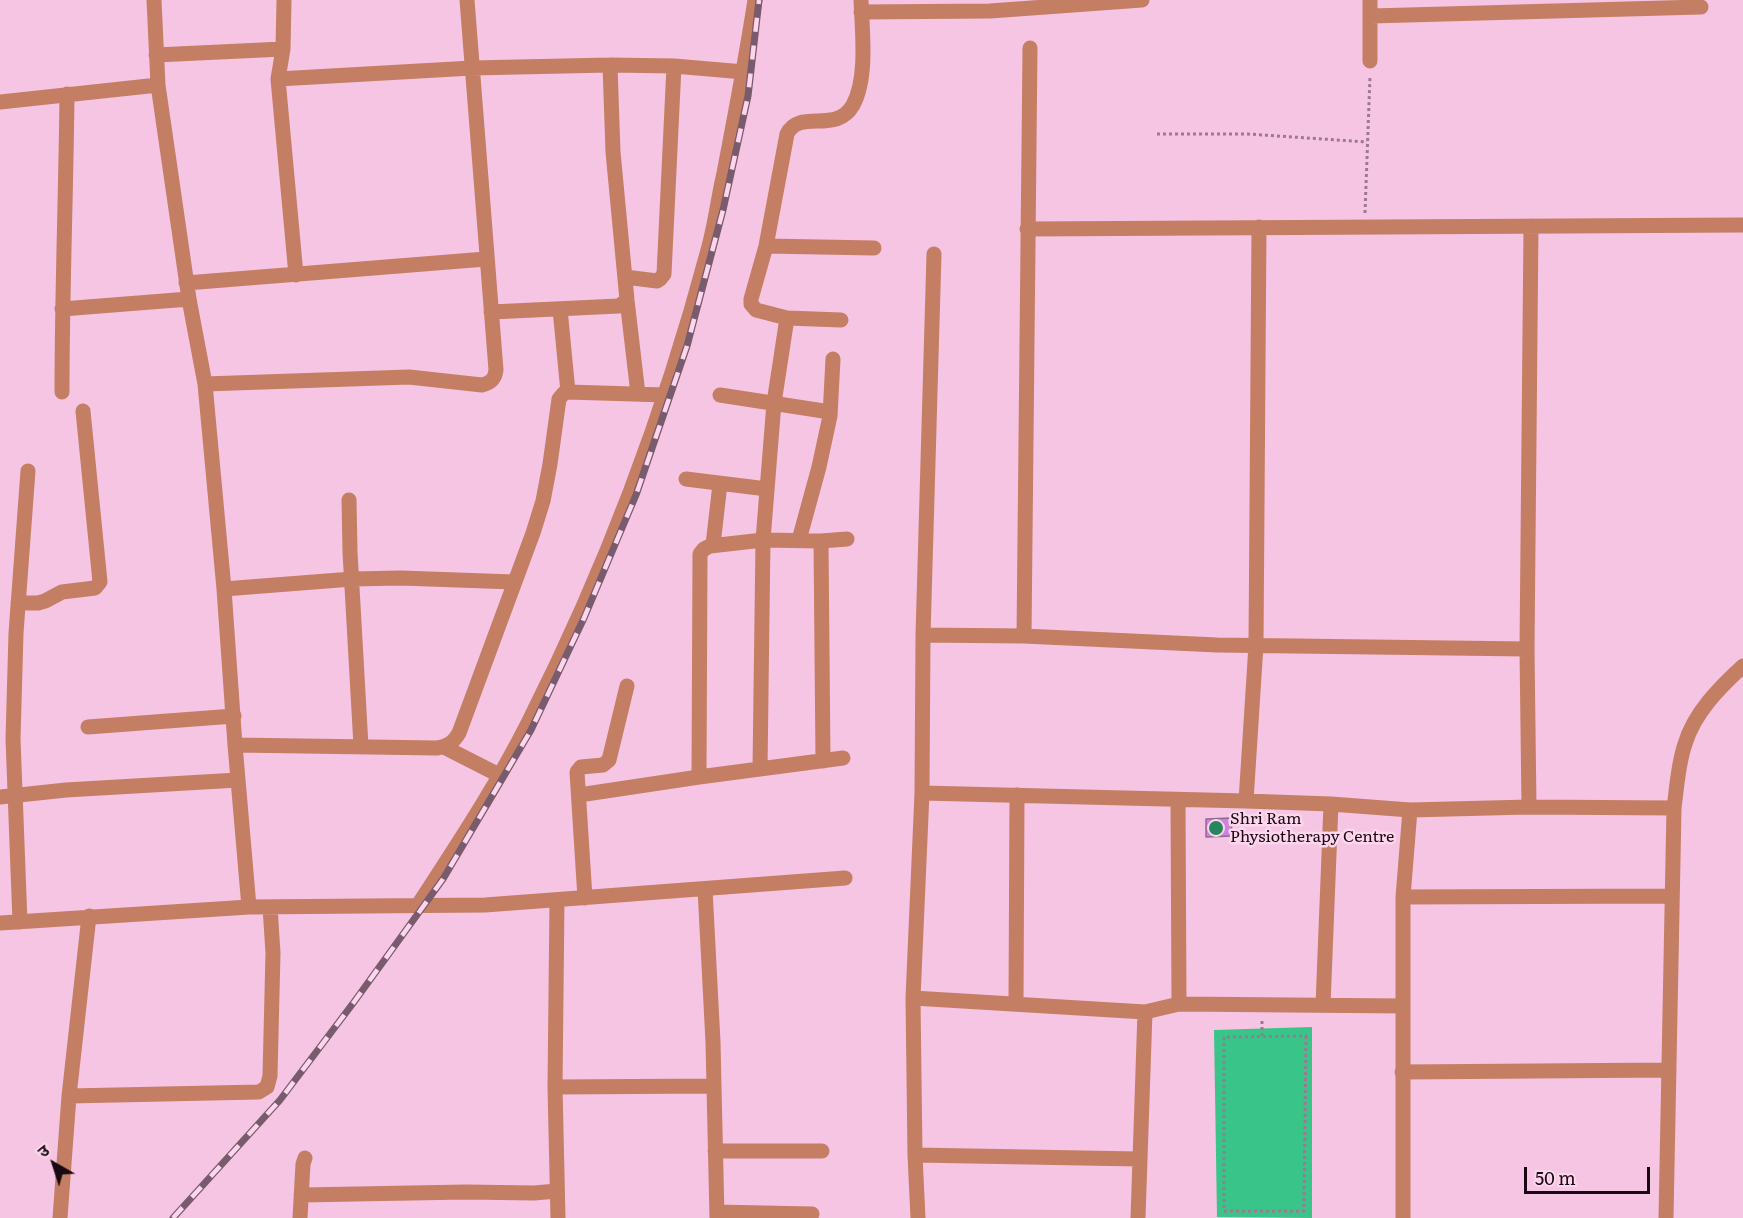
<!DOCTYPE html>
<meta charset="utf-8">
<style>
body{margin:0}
#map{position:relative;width:1743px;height:1218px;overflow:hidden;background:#f5c5e3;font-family:Literata,"Noto Sans Devanagari",serif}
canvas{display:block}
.north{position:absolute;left:24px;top:1134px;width:60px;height:60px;-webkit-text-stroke:4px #fdd5ed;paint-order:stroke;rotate:321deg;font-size:16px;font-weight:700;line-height:24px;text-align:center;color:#180913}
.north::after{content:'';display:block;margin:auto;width:21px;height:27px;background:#180913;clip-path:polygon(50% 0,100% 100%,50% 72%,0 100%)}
.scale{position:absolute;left:1524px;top:1167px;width:126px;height:27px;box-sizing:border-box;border:3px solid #180913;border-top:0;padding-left:8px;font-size:18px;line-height:21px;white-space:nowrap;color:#180913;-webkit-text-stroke:4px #fdd5ed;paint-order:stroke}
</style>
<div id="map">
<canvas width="1743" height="1218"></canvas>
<div class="north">उ</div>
<div class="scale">50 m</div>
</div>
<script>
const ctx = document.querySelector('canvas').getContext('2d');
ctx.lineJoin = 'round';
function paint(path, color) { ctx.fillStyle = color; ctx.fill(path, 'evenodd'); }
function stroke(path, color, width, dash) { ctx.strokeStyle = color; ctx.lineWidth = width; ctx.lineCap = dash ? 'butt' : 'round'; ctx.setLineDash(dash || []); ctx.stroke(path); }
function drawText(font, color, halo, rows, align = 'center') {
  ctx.font = font + ' Literata,serif'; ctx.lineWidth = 5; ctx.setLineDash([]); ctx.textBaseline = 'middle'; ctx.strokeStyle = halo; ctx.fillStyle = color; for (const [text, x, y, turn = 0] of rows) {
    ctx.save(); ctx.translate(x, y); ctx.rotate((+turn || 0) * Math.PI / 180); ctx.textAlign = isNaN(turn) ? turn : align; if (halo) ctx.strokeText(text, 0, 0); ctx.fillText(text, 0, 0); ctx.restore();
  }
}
const green = new Path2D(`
 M1312 1027V1218L1217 1217 1214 1030Z`);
const building = new Path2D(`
 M1231 818 1232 836 1206 837V819Z`);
const path = new Path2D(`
 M1157 134H1248L1367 142
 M1365 213 1370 76
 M1262 1021V1037
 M1306 1036 1304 1211H1224V1037Z`);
const minor = new Path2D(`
 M154 0 158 85 189 299 205 384 224 589 235 745 249 907
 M284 0 283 49 278 79 296 275
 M1370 0V61
 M861 12 990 11 1142 0
 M1371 16 1701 7
 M156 55 283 49
 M610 65 613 152 627 300 638 394
 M278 79 472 68 610 65 674 66 744 72
 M0 102 158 85
 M1027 229 1743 225
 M766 246 874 248
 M625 277 657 281 660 279 664 274 674 66
 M186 283 486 259
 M62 309 189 299
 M560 309 568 392
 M491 312 619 306 627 300
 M787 318 756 310 751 304V299L766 246 787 134C800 108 836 135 853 105 868 78 862 30 861 0
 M205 384 409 377 482 385C491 383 495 379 496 370L467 0
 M62 392C62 292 66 194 67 94
 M720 395 830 412
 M686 479 767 489
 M349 500 350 552 361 746
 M799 540 819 467 830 416 833 359
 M821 541 823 761
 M713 545 720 484
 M224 589 352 579 401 578 514 582
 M18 603H38L45 601 62 592 95 588 100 582 83 411
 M923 635 1024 636 1217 645 1527 649
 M1024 636 1030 48
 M88 727 234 716
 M235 745 437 748C448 746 453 743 459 733L533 533 543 501 550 464 559 399 564 393 568 392 665 395
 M444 747 499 775
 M760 769 763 540 774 403 787 318 841 320
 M699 777 700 554 704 549 710 546 763 540 821 541 847 539
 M922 793 1246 801 1331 804 1410 810 1529 807 1674 808
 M579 795 699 777 843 758
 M0 797 66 790 238 780
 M1178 801 1179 1004
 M1246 801 1256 645 1259 227
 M1529 807 1527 649 1531 226
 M705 889 713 1042 717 1218
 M1403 897 1672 896
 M585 898 577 772 581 767 603 765 609 760 627 686
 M557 900 555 1087 558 1218
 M418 905C457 845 497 785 529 721 605 571 665 412 708 250 715 225 718 199 724 173 735 116 746 58 755 0
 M20 922 13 739 16 633 28 471
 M0 923 249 907 485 905 845 878
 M913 998 1145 1012 1179 1004 1403 1006
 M1016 1004 1017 795
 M1323 1005 1331 804
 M1402 1072 1669 1070
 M555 1087 714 1086
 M69 1096 259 1092 267 1087 270 1076 273 953 270 907
 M715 1151H822
 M915 1155 1139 1159
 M301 1195 466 1192 534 1193 557 1191
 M717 1212 812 1214
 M60 1218 69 1096 89 916
 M300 1218 303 1164 305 1158
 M918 1218 915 1155 913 998 922 793 923 635 934 254
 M1138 1218 1145 1012
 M1403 1218V897L1410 810
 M1666 1218 1674 808C1677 786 1678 764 1685 744 1694 713 1720 687 1743 666`);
const rail = new Path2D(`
 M173 1218 280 1100 354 1002 443 879 531 730 584 618 636 495 687 346 723 210 748 96 759 0`);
const markers = [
 [1216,828,8,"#27865e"]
];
const poiNames = [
 ["Shri Ram",1230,819],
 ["Physiotherapy Centre",1230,837]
];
paint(green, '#39c48a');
paint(building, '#ce81dd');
stroke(building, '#8c6c92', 1.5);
stroke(path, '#9c798f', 3, [3, 3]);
stroke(minor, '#c47e64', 15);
stroke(rail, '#785b6d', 7);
stroke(rail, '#fdd5ed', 4.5, [14]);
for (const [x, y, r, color] of markers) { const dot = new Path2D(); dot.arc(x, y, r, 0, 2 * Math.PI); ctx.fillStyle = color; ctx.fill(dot); stroke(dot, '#fdd5ed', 2); }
drawText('16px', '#180913', '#fdd5ed', poiNames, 'left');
</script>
